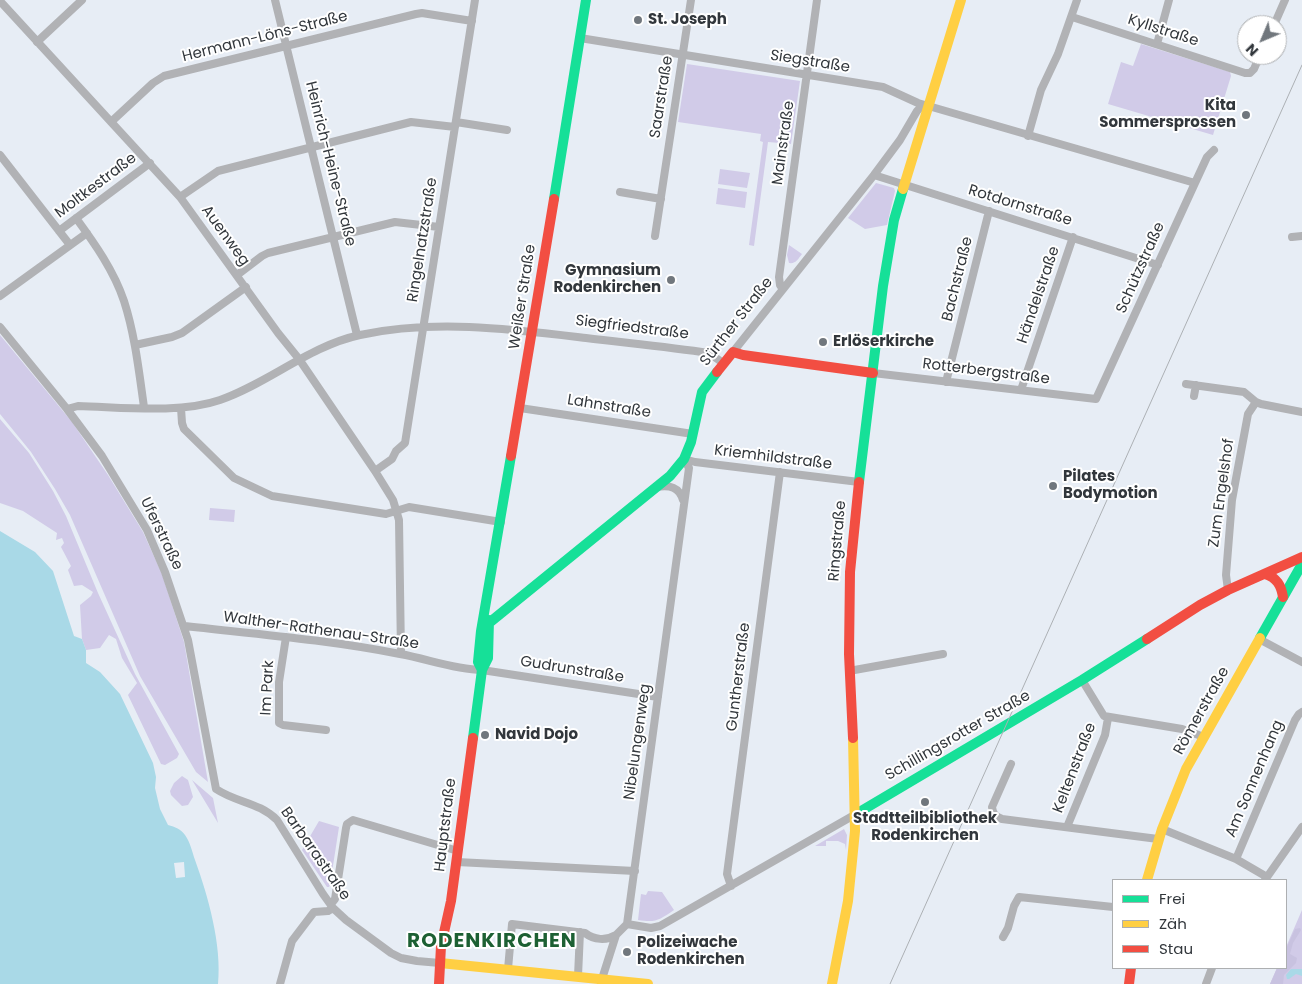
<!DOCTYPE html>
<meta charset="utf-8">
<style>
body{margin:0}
#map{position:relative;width:1302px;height:984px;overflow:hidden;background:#e7edf5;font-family:Poppins,sans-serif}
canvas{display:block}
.legend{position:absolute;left:1112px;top:879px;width:175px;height:90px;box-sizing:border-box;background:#fff;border:1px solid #adafb1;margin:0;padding:6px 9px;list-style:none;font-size:15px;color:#32373c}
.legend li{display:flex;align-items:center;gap:10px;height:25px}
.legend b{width:25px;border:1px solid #adafb1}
.north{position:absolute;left:1237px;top:15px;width:50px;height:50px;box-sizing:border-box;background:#fff;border:1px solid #adafb1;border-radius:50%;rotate:225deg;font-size:14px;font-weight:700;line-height:20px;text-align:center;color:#32373c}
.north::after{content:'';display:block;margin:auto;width:18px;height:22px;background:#71777d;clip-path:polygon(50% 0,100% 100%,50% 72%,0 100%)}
</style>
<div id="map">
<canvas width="1302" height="984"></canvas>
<ul class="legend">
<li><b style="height:6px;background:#16e098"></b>Frei</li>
<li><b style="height:6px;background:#ffcf43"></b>Zäh</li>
<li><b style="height:6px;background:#f24e42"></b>Stau</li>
</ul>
<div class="north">N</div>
</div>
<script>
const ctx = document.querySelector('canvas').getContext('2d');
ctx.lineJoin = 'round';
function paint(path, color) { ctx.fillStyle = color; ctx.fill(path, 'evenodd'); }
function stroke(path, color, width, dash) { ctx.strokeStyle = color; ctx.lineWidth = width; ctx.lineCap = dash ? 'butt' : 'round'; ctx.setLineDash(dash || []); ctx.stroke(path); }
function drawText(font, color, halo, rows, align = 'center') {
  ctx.font = font + ' Poppins,sans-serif'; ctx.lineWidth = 4; ctx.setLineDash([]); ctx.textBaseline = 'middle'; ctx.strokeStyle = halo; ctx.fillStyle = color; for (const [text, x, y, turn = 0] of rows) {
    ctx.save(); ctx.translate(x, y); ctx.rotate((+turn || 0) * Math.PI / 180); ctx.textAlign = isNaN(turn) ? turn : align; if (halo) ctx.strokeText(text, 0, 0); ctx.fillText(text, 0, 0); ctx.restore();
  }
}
const green = new Path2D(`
 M1141 44 1230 72 1231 76 1213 135 1108 104 1121 62 1133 66Z
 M687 64 800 81 791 144 768 142 754 246 749 245 763 142 760 141 761 134 678 122Z
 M720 169 750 173 747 188 718 184Z
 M876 183 894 188 895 191 887 225 865 229 848 218Z
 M718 188 747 192 745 208 716 204Z
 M789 245 802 254C798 259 796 264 789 263L787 255Z
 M0 335 72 422 108 475 143 532 162 574 184 642 208 782 196 772 140 676 70 515 55 489 31 452 0 414Z
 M0 419 29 453 53 491 66 516 98 593 135 674 179 754 177 758 165 765 161 764 128 695 137 683 122 658 116 639 109 635 100 648 86 650 82 639 80 605 91 596 93 592 82 585 74 586 68 570 71 566 61 547 64 543 62 538 56 540 57 533 23 511 0 503Z
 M210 508 235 510 234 522 209 520Z
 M182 776 188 780 193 797 188 805 182 806 171 795 170 791 174 783Z
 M192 780 213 798 218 823Z
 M319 821 339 827 330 885 329 887H327L302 850Z
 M844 829 847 835 846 850 845 844 838 841H826V846H815Z
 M648 891 662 892 674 910C659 920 656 923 638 920L641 894 646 895Z
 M1302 910V984H1270L1277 968H1286V947Z`);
const forest = new Path2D(`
 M1300 928 1301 930 1293 943 1290 954 1297 958 1296 963 1284 975 1283 984H1270L1277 968H1286V949L1295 929Z`);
const water = new Path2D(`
 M0 531 35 552 53 571 74 636 82 639 86 650V663L100 672 120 694 153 763 156 777 155 788 160 809 168 825C175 827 181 829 185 835 190 842 192 851 195 860 208 896 222 945 218 984H0Z
 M1291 969H1302V976L1296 974 1289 979H1287L1286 975Z`);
const pier = new Path2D(`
 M184 862 185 877 176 878 174 863Z`);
const street = new Path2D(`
 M275 0 357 335
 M0 1 180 197 278 333 299 359 375 471 393 500 399 520 401 654
 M1072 17 1245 73H1250L1254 69 1260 55
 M1274 25 1285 0
 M580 38 883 87 918 103 1195 183
 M37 42 82 0
 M1157 44 1169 0
 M111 122 153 83 164 76 416 14 422 13 472 21
 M456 122 507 130
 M1028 136 1041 90 1058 54 1077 0
 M0 155 70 245
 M874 175 1158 265
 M620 192 661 199
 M180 197 218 171 411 122 455 127
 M76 218C95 244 114 271 124 301 135 335 139 372 144 407
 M59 231 150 163
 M655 236 691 0
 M1292 237 1302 236
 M237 275 262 256 268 253 395 222 439 227
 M782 288 780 285 779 277 817 0
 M0 296 87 233
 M0 327 67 409 102 456 147 530 165 572 188 640 216 789C237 803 259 802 277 820L323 894 333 908 346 920 391 953 401 958 417 961 440 963
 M135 345 172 337 182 333 246 287
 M733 352 874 175 900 140 917 111 921 107 926 106
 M873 373 1096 399 1195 183 1207 157 1214 150
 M946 382 989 211
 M1186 384 1244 392 1256 402 1261 404 1302 412
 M1021 390 1073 237
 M1194 396 1196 385
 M181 408 182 423 184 429 234 478 272 496 386 514 409 507 501 522
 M520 408 693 434
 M67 409 78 406C121 407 180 414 220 400 269 383 309 346 360 335 434 319 511 329 586 338 627 343 668 347 709 353L723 363
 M684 459 695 462 859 482
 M375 471 392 459 396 451 405 443 475 0
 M657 487C670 485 679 487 683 500
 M1228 590 1226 575 1232 500 1248 414 1256 402
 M185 626C256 634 329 640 400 654 428 659 453 669 482 670L658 697
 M286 637 279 682V723L283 725 326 730
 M1259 639 1302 662
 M849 671 943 654
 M1082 680 1104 716 1182 729 1204 737
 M1011 764 992 807C993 814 995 816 1002 819L1158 839
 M1067 827 1105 735 1108 718
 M1162 829 1236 859 1267 877
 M1236 859 1295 720 1299 714 1302 712
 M457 862 635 871
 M1265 880 1302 827
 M731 886 727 874 780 472
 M331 904 335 899 346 828 347 824 353 820 458 851
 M627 924 651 928 660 926 856 814
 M1003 937 1008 928 1014 906 1019 897 1113 907
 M508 969 512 924 585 933C594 940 606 941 616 935
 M578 976 580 932
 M601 982 616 935 627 924 689 468 684 459
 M280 984 292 941 314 912 328 911 333 908
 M1206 984 1212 968`);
const fast = new Path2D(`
 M554 199 586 0
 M859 482 883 286 894 220 903 189
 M482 631 489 623 670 476 684 459 691 442 702 392 717 372
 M1260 638 1302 564
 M482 670 478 662 481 631 511 456
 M473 738 482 670 488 658 489 620
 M856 814 1082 680 1147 639`);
const slow = new Path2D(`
 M903 189 961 0
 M1147 880 1162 829 1186 769 1260 638
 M440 963 648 984
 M832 984 848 901 855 831 853 738`);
const jam = new Path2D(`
 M717 372 733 352 743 355 873 373
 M511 456 554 199
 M1265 574C1277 578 1281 585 1283 597
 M1147 639 1200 605 1228 590 1302 557
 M853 738 849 654 850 572 859 482
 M439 984 441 946 451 901 473 738
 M1129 984 1131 968`);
const tram = new Path2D(`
 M890 984 1302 65`);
const markers = [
 [638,20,5,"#71777d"],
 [1246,115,5,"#71777d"],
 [671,280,5,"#71777d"],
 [823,342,5,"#71777d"],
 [1053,486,5,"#71777d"],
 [485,735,5,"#71777d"],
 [925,802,5,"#71777d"],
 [627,952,5,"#71777d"]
];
const poiNames = [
 ["St. Joseph",648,20],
 ["Kita",1236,106,"right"],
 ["Sommersprossen",1236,123,"right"],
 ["Gymnasium",661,271,"right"],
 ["Rodenkirchen",661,288,"right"],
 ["Erlöserkirche",833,342],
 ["Pilates",1063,477],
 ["Bodymotion",1063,494],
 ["Navid Dojo",495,735],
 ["Stadtteilbibliothek",925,819,"center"],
 ["Rodenkirchen",925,836,"center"],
 ["Polizeiwache",637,943],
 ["Rodenkirchen",637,960]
];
const streetNames = [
 ["Kyllstraße",1163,31,18],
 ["Hermann-Löns-Straße",265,37,-14],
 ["Siegstraße",810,62,9],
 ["Saarstraße",662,97,-81],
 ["Mainstraße",784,143,-82],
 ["Heinrich-Heine-Straße",330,164,76],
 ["Moltkestraße",96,186,-37],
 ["Rotdornstraße",1020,206,17],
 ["Auenweg",225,236,54],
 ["Ringelnatzstraße",423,240,-81],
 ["Schützstraße",1141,268,-66],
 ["Bachstraße",958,279,-76],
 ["Händelstraße",1039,295,-71],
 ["Weißer Straße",523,297,-81],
 ["Sürther Straße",737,322,-52],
 ["Siegfriedstraße",632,328,7],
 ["Rotterbergstraße",986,372,7],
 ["Lahnstraße",609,407,9],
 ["Kriemhildstraße",773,458,7],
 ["Zum Engelshof",1222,493,-82],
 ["Uferstraße",161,534,64],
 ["Ringstraße",838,541,-85],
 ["Walther-Rathenau-Straße",321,631,8],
 ["Gudrunstraße",572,670,9],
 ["Guntherstraße",739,677,-83],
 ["Im Park",268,688,-87],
 ["Römerstraße",1202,711,-61],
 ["Schillingsrotter Straße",958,736,-30],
 ["Nibelungenweg",638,742,-82],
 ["Keltenstraße",1075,768,-69],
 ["Am Sonnenhang",1255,779,-67],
 ["Hauptstraße",446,825,-83],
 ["Barbarastraße",315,854,55]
];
const districtNames = [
 ["RODENKIRCHEN",492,942]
];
paint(green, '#d1cbe8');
paint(forest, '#c8c2e0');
paint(water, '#a9d9e7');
paint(pier, '#e7edf5');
stroke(street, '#b1b2b5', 8);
stroke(fast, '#16e098', 10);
stroke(slow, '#ffcf43', 10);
stroke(jam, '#f24e42', 10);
stroke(tram, '#acb0b4', 1);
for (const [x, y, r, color] of markers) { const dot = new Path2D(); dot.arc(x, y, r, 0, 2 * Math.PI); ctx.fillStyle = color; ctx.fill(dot); stroke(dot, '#fff', 2); }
drawText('bold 15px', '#32373c', '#fff', poiNames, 'left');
drawText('15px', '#32373c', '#fff', streetNames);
ctx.letterSpacing = '1px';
drawText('bold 20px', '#1d6033', '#fff', districtNames);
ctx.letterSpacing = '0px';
</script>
